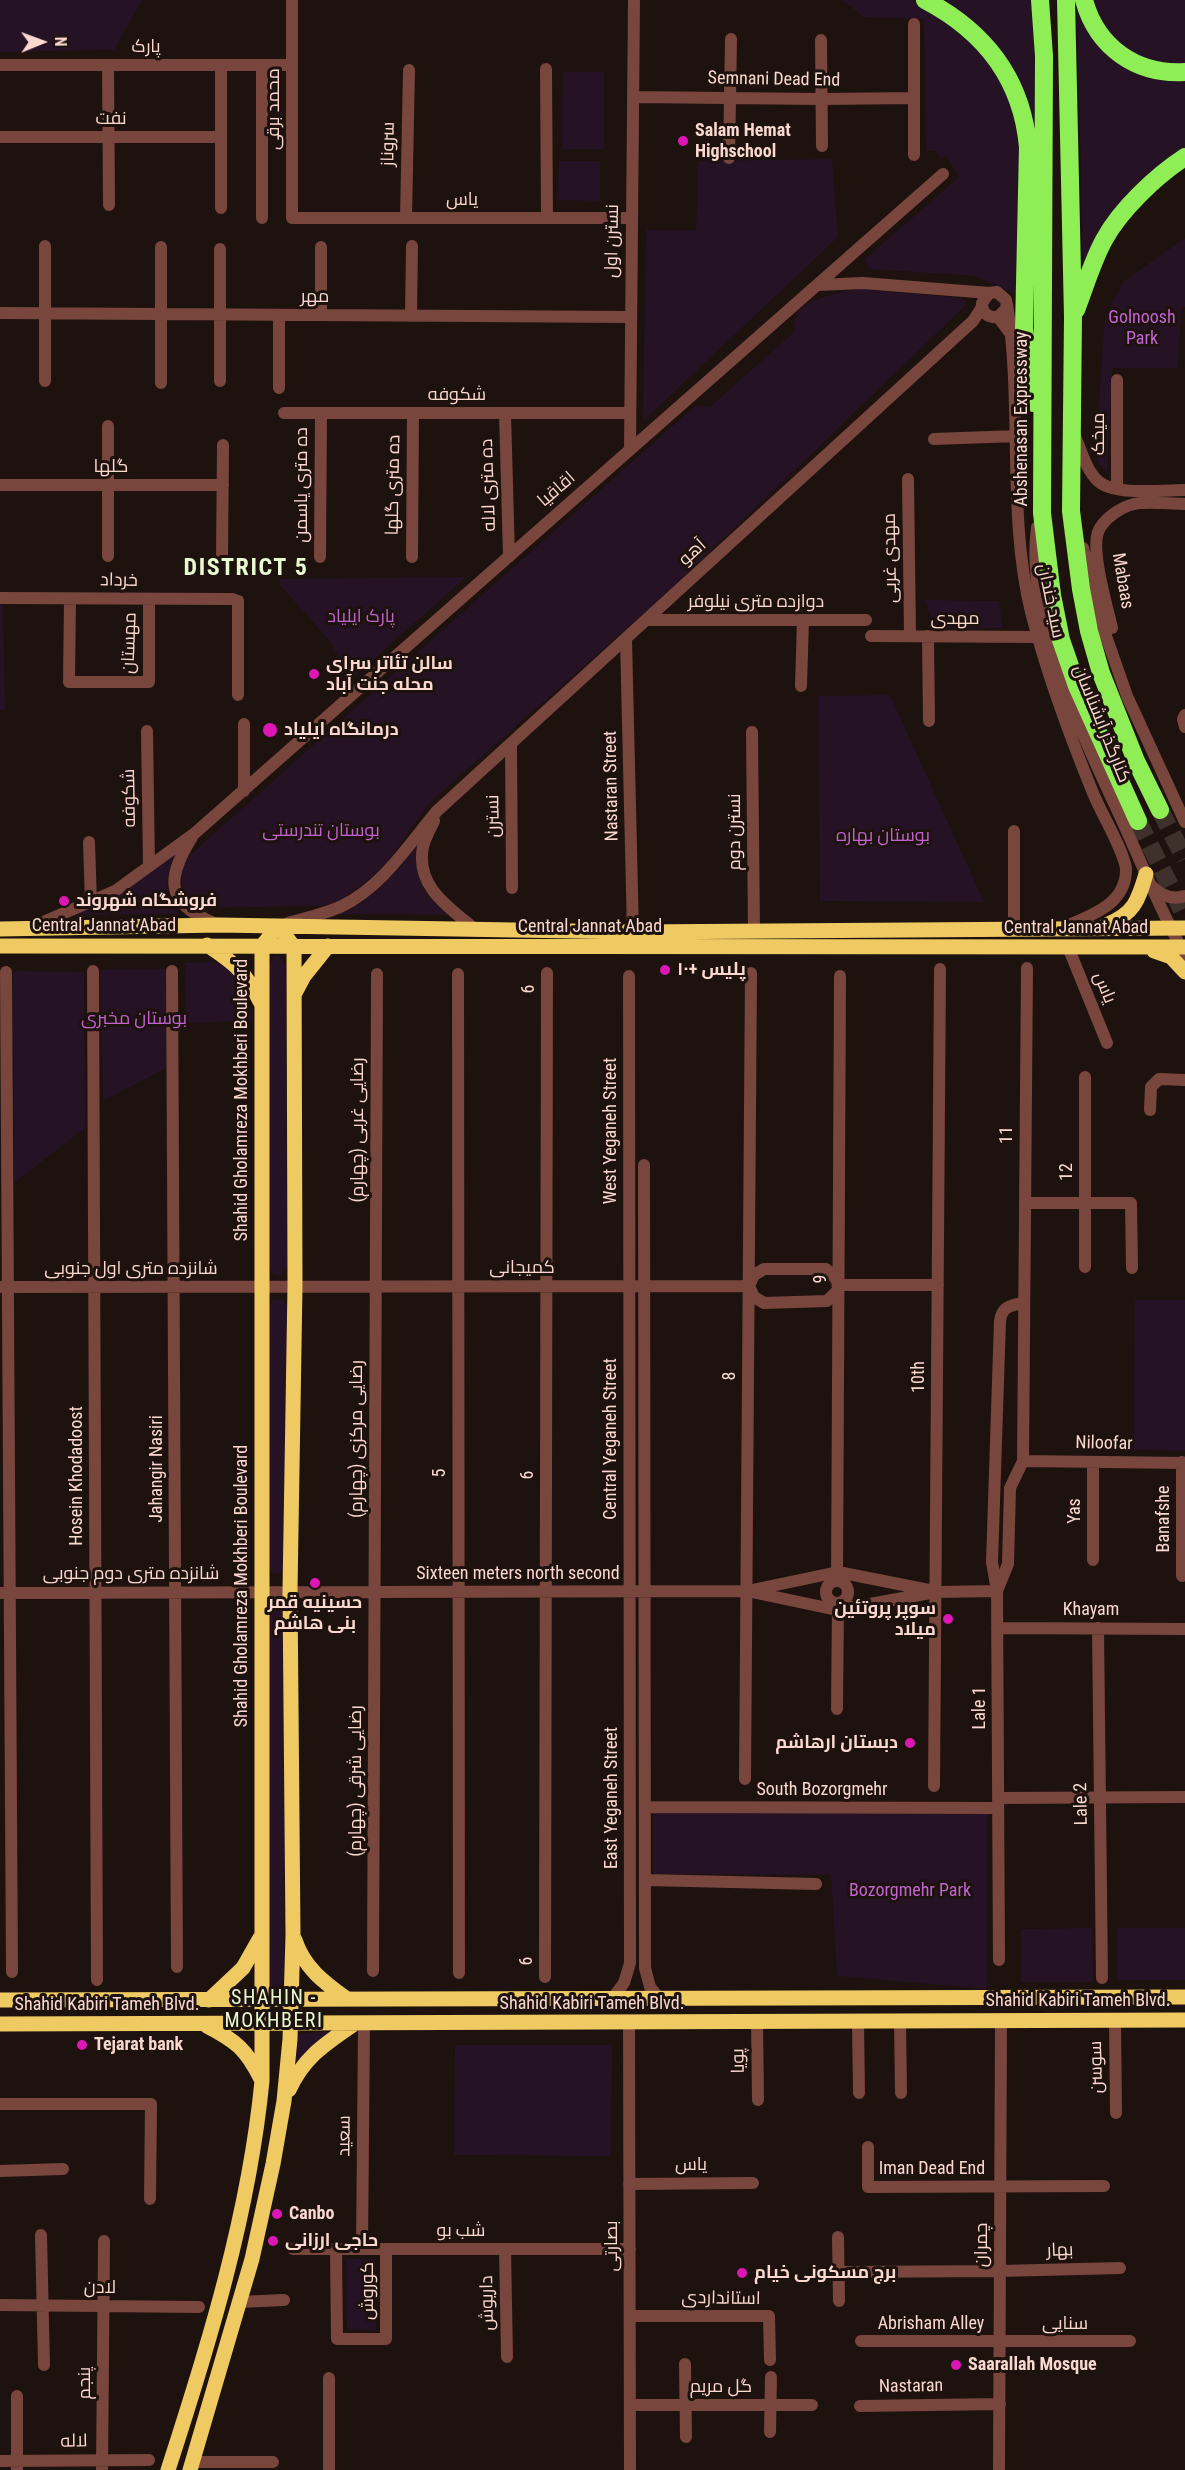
<!DOCTYPE html>
<meta charset="utf-8">
<style>
body{margin:0}
#map{position:relative;width:1185px;height:2470px;overflow:hidden;background:#1d120e;font-family:"Roboto Condensed",sans-serif}
canvas{display:block}
.north{position:absolute;left:12px;top:12px;width:60px;height:60px;-webkit-text-stroke:4px #1d120e;paint-order:stroke;rotate:89deg;font-size:16px;font-weight:700;line-height:24px;text-align:center;color:#fad8cf}
.north::after{content:'';display:block;margin:auto;width:21px;height:27px;background:#fad8cf;clip-path:polygon(50% 0,100% 100%,50% 72%,0 100%)}
</style>
<div id="map">
<canvas width="1185" height="2470"></canvas>
<div class="north">N</div>
</div>
<script>
const ctx = document.querySelector('canvas').getContext('2d');
ctx.lineJoin = 'round';
function paint(path, color) { ctx.fillStyle = color; ctx.fill(path, 'evenodd'); }
function stroke(path, color, width, dash) { ctx.strokeStyle = color; ctx.lineWidth = width; ctx.lineCap = dash ? 'butt' : 'round'; ctx.setLineDash(dash || []); ctx.stroke(path); }
function drawText(font, color, halo, rows, align = 'center') {
  ctx.font = font + ' "Roboto Condensed",Cairo,sans-serif'; ctx.lineWidth = 6; ctx.setLineDash([]); ctx.textBaseline = 'middle'; ctx.strokeStyle = halo; ctx.fillStyle = color; for (const [text, x, y, turn = 0] of rows) {
    ctx.save(); ctx.translate(x, y); ctx.rotate((+turn || 0) * Math.PI / 180); ctx.textAlign = isNaN(turn) ? turn : align; if (halo) ctx.strokeText(text, 0, 0); ctx.fillText(text, 0, 0); ctx.restore();
  }
}
const green = new Path2D(`
 M0 0H142L114 50 0 52Z
 M840 0H916L945 15 996 66 1020 122 1022 297 975 276 869 269 865 259 959 177 946 156 942 159 935 151H926L924 19 862 17 858 12Z
 M937 0H1033L1037 156 1021 97Z
 M1077 0 1101 44 1185 76V151L1083 266Z
 M1093 0H1185V68L1134 59 1104 27Z
 M563 72H604V149H562Z
 M832 159 838 237 643 421 646 230H696L698 161Z
 M559 161H600V201L557 200Z
 M1185 238V307L1181 308 1178 368H1112L1107 473 1099 463 1096 450 1105 315 1124 281Z
 M858 289 963 298 967 304 669 591 429 803 387 863 367 881 339 902 322 906 204 908C181 900 174 872 191 854L696 405 710 407 793 333C794 325 794 316 800 310 811 298 842 292 858 289Z
 M466 577 354 677 337 667V652L333 651V645L280 585V579Z
 M924 600 999 601 1003 628 936 629Z
 M0 605H3L5 710H0Z
 M890 695 984 902 820 901 818 696Z
 M421 841C415 880 418 890 449 915L329 914C335 913 343 913 348 910 376 898 402 864 421 841Z
 M178 848C170 871 158 896 180 914L69 915C112 901 146 879 178 848Z
 M274 956H280L285 966 286 987 287 1269 279 1276 272 1274 268 1263 269 966Z
 M218 962 229 964 248 989 252 1021 186 1023 185 963Z
 M166 969V1068L103 1101 100 970Z
 M13 971 84 972 85 1128 14 1183Z
 M281 1299 287 1305 288 1317 285 1570 275 1574 270 1571 268 1565V1306L273 1300Z
 M1135 1300H1185V1451L1134 1450Z
 M274 1608 282 1612 286 1619 284 1978 283 1984 279 1988H272L269 1983V1618L270 1612Z
 M653 1812 987 1814V1989L837 1976 831 1875 653 1874Z
 M1092 1928 1093 1982H1021V1929Z
 M1117 1928H1185V1980H1117Z
 M335 2031 294 2067 296 2034Z
 M455 2045H612L611 2156 454 2155Z
 M346 2259H375L376 2331 347 2329Z`);
const highwayTunnel = new Path2D(`
 M1160 810 1185 859
 M1138 821 1185 916`);
const minor = new Path2D(`
 M292 0V218H631
 M914 24V155
 M821 40 822 146
 M0 65H292
 M108 65 109 205
 M221 65V208
 M546 69 547 218
 M633 97 821 99 914 98
 M0 137H221
 M729 158 731 39
 M262 218V65
 M406 218 409 70
 M161 247V383
 M321 247V315
 M818 285 863 283 989 293
 M1007 304C1023 404 1007 515 1031 612 1047 675 1069 734 1093 793 1102 815 1122 847 1126 868 1127 904 1092 915 1064 927
 M0 313 630 317
 M279 315V388
 M411 316 412 246
 M998 317 1007 308 1006 300 997 292 989 293 982 303C982 313 988 318 998 317L1010 333
 M45 381V246
 M220 381V249
 M284 413H629
 M505 413 509 557
 M1075 436C1081 450 1086 470 1098 481 1114 496 1164 490 1185 490
 M934 439 1017 436
 M630 450 634 0
 M908 479 910 636
 M0 485H223
 M1117 489V380
 M1037 527C1024 619 1087 744 1125 827 1144 869 1162 914 1185 955
 M1083 548 1106 636 1127 696 1185 822
 M108 556V426
 M222 557 223 445
 M320 557 321 413
 M412 557 413 413
 M0 598 232 599 238 601V695
 M70 599 69 682H149V600
 M646 620H866
 M1112 628C1107 606 1091 552 1098 532 1103 519 1121 507 1134 504 1150 501 1169 504 1185 504
 M871 636 1038 637
 M928 636 929 721
 M626 639 633 932
 M801 686 803 620
 M1185 715 1183 719 1185 727
 M147 731 149 866
 M752 732 754 932
 M511 744 512 888
 M244 791V724
 M434 821C430 829 425 838 423 847 415 887 450 908 476 930
 M192 837C166 879 165 903 214 923
 M89 842 91 903
 M1153 887C1162 896 1173 900 1185 896
 M288 923C306 918 325 914 342 906 382 887 409 844 437 811L973 321 982 307
 M34 926 115 891 195 833 943 174
 M1014 928V831
 M1068 947 1107 1043
 M93 971 97 1980
 M172 971 177 1967
 M6 972 12 1972
 M458 974 459 1973
 M1085 1077V1267
 M1150 1110 1151 1087 1159 1079 1185 1080
 M644 1165 645 1968 650 1987 659 1998
 M1025 1203H1131L1132 1268
 M764 1269H826L837 1280 838 1290 827 1301 764 1303 754 1297 749 1286 754 1275Z
 M839 1285H938
 M0 1287 749 1286
 M1023 1461 1185 1463
 M1093 1462V1560
 M1182 1462V1576
 M826 1592a11 11 0 1 1 22 0a11 11 0 1 1-22 0Z
 M837 1581 840 976
 M752 1590 838 1572 929 1590
 M997 1591 1008 1564 1010 1488 1023 1461 1027 968
 M0 1593 747 1591 837 1610 936 1592 997 1591
 M997 1628 1185 1629
 M1098 1628 1102 1978
 M837 1709 838 1604
 M745 1779 751 973
 M934 1786 940 969
 M998 1798 1185 1797
 M646 1807 998 1808
 M646 1880 816 1884
 M999 1960 997 1591 992 1562 1000 1321C1002 1307 1009 1306 1022 1303
 M373 1971 377 974
 M545 1977 547 973
 M612 1999 624 1983 630 1963 629 976
 M1115 2020 1116 2113
 M900 2021 901 2093
 M757 2022 758 2100
 M858 2022 859 2093
 M629 2023 630 2470
 M0 2104H151L150 2199
 M868 2147V2187L1104 2186
 M0 2171 63 2169
 M629 2184 753 2183
 M41 2235 44 2365
 M838 2237 839 2301
 M293 2249H630
 M336 2249 337 2339H386V2249
 M362 2249 364 2024
 M505 2249 507 2357
 M839 2272 1000 2271 1120 2268
 M239 2302 284 2300
 M0 2305 199 2307
 M630 2316H769L770 2360
 M861 2341H1130
 M685 2364 686 2437
 M329 2378V2470
 M17 2396V2470
 M630 2405H812
 M860 2406 1000 2404
 M770 2432 771 2377
 M0 2461 149 2460
 M193 2462H273
 M102 2470 104 2241
 M999 2470 1001 2021`);
const major = new Path2D(`
 M1106 925C1134 914 1138 901 1146 874
 M0 929 219 925 633 932 1185 928
 M207 945C236 964 245 972 261 1003
 M0 946 1185 947
 M1154 951 1171 957 1185 972
 M295 993 304 976 328 946
 M295 1940C304 1968 325 1983 347 1999
 M0 2000 1185 1997
 M209 2000 243 1968 260 1938
 M0 2024 1185 2020
 M207 2026C236 2041 246 2049 261 2079
 M289 2090C304 2057 325 2044 354 2024
 M168 2470C209 2344 249 2214 262 2081V946L278 926 294 947 295 1286 290 1591 293 1935 290 2039 284 2101 273 2164 252 2259 190 2470`);
const highway = new Path2D(`
 M925 0C984 31 1022 79 1028 147L1024 329 1034 403
 M1040 0 1044 56 1042 513 1052 595 1061 640 1077 686 1138 821
 M1066 0 1073 317 1071 511 1081 589 1089 631 1101 673 1136 761 1160 810
 M1084 0C1097 48 1137 75 1185 72
 M1076 310C1085 287 1092 262 1104 240 1120 210 1156 176 1185 157`);
const markers = [
 [683,141,6,"#df16b6"],
 [314,674,6,"#df16b6"],
 [270,730,8,"#df16b6"],
 [64,901,6,"#df16b6"],
 [665,970,6,"#df16b6"],
 [315,1583,6,"#df16b6"],
 [948,1619,6,"#df16b6"],
 [910,1743,6,"#df16b6"],
 [82,2045,6,"#df16b6"],
 [277,2214,6,"#df16b6"],
 [273,2241,6,"#df16b6"],
 [742,2273,6,"#df16b6"],
 [956,2365,6,"#df16b6"]
];
const streetNames = [
 ["پارک",146,47],
 ["Semnani Dead End",774,80,1],
 ["محمد برقی",274,109,-90],
 ["نفت",111,119],
 ["سروناز",389,144,-89],
 ["یاس",462,200],
 ["نسترن اول",613,241,-89],
 ["مهر",315,297],
 ["شکوفه",457,395],
 ["Abshenasan Expressway",1022,419,-90],
 ["میخک",1099,434,-90],
 ["گلها",111,467],
 ["ده متری یاسمن",302,485,-90],
 ["ده متری گلها",394,485,-89],
 ["ده متری لاله",489,485,-92],
 ["اقاقیا",557,490,-41],
 ["آهو",693,553,-42],
 ["مهدی غربی",891,558,-91],
 ["خرداد",119,581,1],
 ["Mabaas",1122,581,80],
 ["سید خندان",1050,601,78],
 ["دوازده متری نیلوفر",756,602],
 ["مهدی",955,619],
 ["مهستان",130,643,-88],
 ["کنارگذر آبشناسان",1101,724,68],
 ["Nastaran Street",612,786,-91],
 ["شکوفه",130,798,-91],
 ["نسترن",494,816,-91],
 ["نسترن دوم",735,832,-90],
 ["Central Jannat Abad",104,926],
 ["Central Jannat Abad",590,927],
 ["Central Jannat Abad",1076,928],
 ["یاس",1104,988,68],
 ["6",529,989,-90],
 ["Shahid Gholamreza Mokhberi Boulevard",242,1100,-90],
 ["رضایی غربی (چهارم)",358,1130,-90],
 ["West Yeganeh Street",611,1131,-90],
 ["11",1007,1135,-90],
 ["12",1067,1172,-90],
 ["کمیجانی",522,1268],
 ["شانزده متری اول جنوبی",131,1269],
 ["9",821,1279,-90],
 ["8",730,1376,-90],
 ["10th",919,1377,-90],
 ["رضایی مرکزی (چهارم)",357,1439,-90],
 ["Central Yeganeh Street",611,1439,-90],
 ["Niloofar",1104,1444,1],
 ["Jahangir Nasiri",157,1469,-90],
 ["5",440,1473,-90],
 ["6",528,1475,-90],
 ["Hosein Khodadoost",77,1476,-90],
 ["Yas",1075,1511,-90],
 ["Banafshe",1164,1519,-90],
 ["شانزده متری دوم جنوبی",131,1574],
 ["Sixteen meters north second",518,1574],
 ["Shahid Gholamreza Mokhberi Boulevard",242,1586,-90],
 ["Khayam",1091,1610],
 ["Lale 1",980,1708,-90],
 ["رضایی شرقی (چهارم)",356,1781,-90],
 ["South Bozorgmehr",822,1790],
 ["East Yeganeh Street",612,1798,-90],
 ["Lale 2",1082,1804,-91],
 ["6",527,1961,-90],
 ["Shahid Kabiri Tameh Blvd.",1078,2001],
 ["Shahid Kabiri Tameh Blvd.",592,2004],
 ["Shahid Kabiri Tameh Blvd.",107,2005],
 ["پویا",739,2061,-91],
 ["سوسن",1097,2067,-91],
 ["سعید",345,2136,-89],
 ["یاس",691,2165],
 ["Iman Dead End",932,2169],
 ["شب بو",461,2231],
 ["چمران",982,2245,-90],
 ["بصارتی",612,2246,-90],
 ["بهار",1060,2251,-2],
 ["لادن",100,2288],
 ["کوروش",368,2291,-90],
 ["استانداردی",721,2299,1],
 ["داریوش",488,2303,-91],
 ["Abrisham Alley",931,2324],
 ["سنایی",1065,2324],
 ["پنجم",85,2383,-90],
 ["گل مریم",721,2387],
 ["Nastaran",911,2387,-1],
 ["لاله",74,2442,-1]
];
const poiNames = [
 ["Salam Hemat",695,131],
 ["Highschool",695,152],
 ["سالن تئاتر سرای",326,664],
 ["محله جنت آباد",326,685],
 ["درمانگاه ایلیاد",284,730],
 ["فروشگاه شهروند",76,901],
 ["پلیس +۱۰",677,970],
 ["حسینیه قمر",315,1603,"center"],
 ["بنی هاشم",315,1624,"center"],
 ["سوپر پروتئین",936,1609,"right"],
 ["میلاد",936,1630,"right"],
 ["دبستان ارهاشم",898,1743,"right"],
 ["Tejarat bank",94,2045],
 ["Canbo",289,2214],
 ["حاجی ارزانی",285,2241],
 ["برج مسکونی خیام",754,2273],
 ["Saarallah Mosque",968,2365]
];
const parkNames = [
 ["Golnoosh",1142,318],
 ["Park",1142,339],
 ["پارک ایلیاد",361,617],
 ["بوستان تندرستی",321,831],
 ["بوستان بهاره",883,836],
 ["بوستان مخبری",134,1019],
 ["Bozorgmehr Park",910,1891]
];
const neighbourhoodNames = [
 ["SHAHIN -",274,1999],
 ["MOKHBERI",274,2022]
];
const districtNames = [
 ["DISTRICT 5",246,569]
];
paint(green, '#261225');
stroke(highwayTunnel, '#3e302b', 18, [18, 9]);
stroke(minor, '#78463d', 12);
stroke(major, '#efc961', 15);
stroke(highway, '#8fee56', 18);
for (const [x, y, r, color] of markers) { const dot = new Path2D(); dot.arc(x, y, r, 0, 2 * Math.PI); ctx.fillStyle = color; ctx.fill(dot); stroke(dot, '#1d120e', 2); }
drawText('18px', '#fad8cf', '#1d120e', streetNames);
drawText('bold 18px', '#fad8cf', '#1d120e', poiNames, 'left');
drawText('18px', '#c263d2', '#1d120e', parkNames);
ctx.letterSpacing = '1.5px';
drawText('20px', '#e7fad1', '#1d120e', neighbourhoodNames);
ctx.letterSpacing = '0px';
ctx.letterSpacing = '1.5px';
drawText('bold 24px', '#e7fad1', '#1d120e', districtNames);
ctx.letterSpacing = '0px';
</script>
